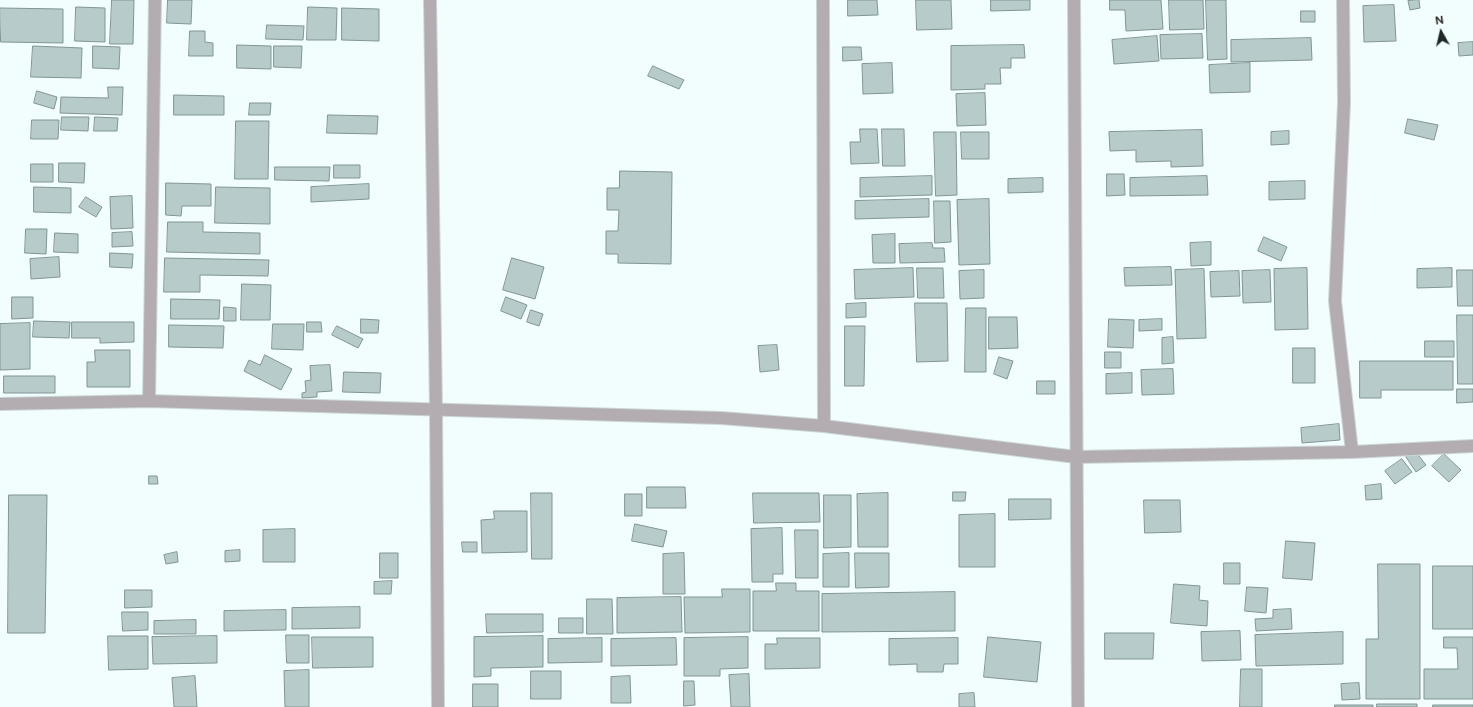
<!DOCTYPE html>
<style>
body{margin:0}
#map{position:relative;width:1473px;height:707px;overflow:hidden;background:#f1fefd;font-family:"Public Sans",sans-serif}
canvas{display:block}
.north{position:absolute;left:1421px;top:12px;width:40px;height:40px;-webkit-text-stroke:3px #fff;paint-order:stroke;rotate:352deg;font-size:11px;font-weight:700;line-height:16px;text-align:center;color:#1f2827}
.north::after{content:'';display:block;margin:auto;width:14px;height:18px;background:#1f2827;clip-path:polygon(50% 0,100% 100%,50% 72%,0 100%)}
</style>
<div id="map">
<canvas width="1473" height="707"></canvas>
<div class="north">N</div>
</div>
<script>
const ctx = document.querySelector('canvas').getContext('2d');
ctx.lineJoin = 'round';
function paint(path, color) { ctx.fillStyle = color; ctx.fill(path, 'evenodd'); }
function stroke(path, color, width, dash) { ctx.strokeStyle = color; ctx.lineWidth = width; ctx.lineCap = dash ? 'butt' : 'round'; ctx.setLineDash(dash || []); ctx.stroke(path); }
const building = new Path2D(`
 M112 0H134L133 44H110Z
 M168 0H192L191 24 167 23Z
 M848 0H877L878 15 848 16Z
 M916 0H951L952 29 917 30Z
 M991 0H1030V10L991 11Z
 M1110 0H1161L1163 29 1126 31 1125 10H1110Z
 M1169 0H1203L1204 29 1170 30Z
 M1206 0H1226L1227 59 1208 60Z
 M1419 0 1420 8 1410 10 1408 1Z
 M1394 5 1396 41 1364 42 1363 6Z
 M76 7 105 8V42L75 41Z
 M308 7 337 8 336 40H307Z
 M0 8 63 9V43L1 42Z
 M342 8 379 9V41L342 40Z
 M1301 11H1315V22H1301Z
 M267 25 304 26 303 40 266 39Z
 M190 31H205V42L213 43V56H189Z
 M1202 34 1203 58 1161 59 1160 35Z
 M1157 36 1159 61 1114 64 1112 40Z
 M1311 38 1312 60 1231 62V40Z
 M1473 42V55L1459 56 1458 43Z
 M237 45 271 46V69L237 68Z
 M1024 45 1025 58H1011V68H1000L1001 84H985V89L951 90V46Z
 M33 46 82 48 81 78 31 77Z
 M93 46 120 47 119 69 93 68Z
 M274 46H302L301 68 274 67Z
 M843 47H861L862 60 843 61Z
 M892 63 893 93 863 94 862 64Z
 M1250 63V92L1210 93 1209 65Z
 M653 66 684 80 679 89 648 76Z
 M108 87H123L122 115 60 113 61 97 108 98Z
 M37 91 57 97 54 109 34 103Z
 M985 93 986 125 957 126 956 94Z
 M174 95 224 96V115H174Z
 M250 103H271L270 115H249Z
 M328 115 378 116 377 134 327 133Z
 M62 117H89L88 131 61 130Z
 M95 117 118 118 117 131H94Z
 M1408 119 1438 125 1434 140 1405 133Z
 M32 120H59L58 139H31Z
 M236 121H269L268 179H235Z
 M860 129H877L879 163 851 164 850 142H860Z
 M882 129H904L905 166H883Z
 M1202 130 1203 166 1171 167V161L1136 162V150L1110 151 1109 132Z
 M1289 131V144L1271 145V132Z
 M934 132H956L957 195 936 196Z
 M961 132H989V159H962Z
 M59 163H85L84 183 59 182Z
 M31 164H53V182H31Z
 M334 165H360V178H334Z
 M275 167H330L329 181 275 180Z
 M620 171 672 172 671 264 618 263V254H606V231H618L619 210H607V188H619Z
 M1107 174H1124L1125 195 1107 196Z
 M932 176V195L860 197V178Z
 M1207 176 1208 195 1130 196V178Z
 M1043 178V192L1008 193V179Z
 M1305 181V199L1269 200V182Z
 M166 183 211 184V206H182L181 216 166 215Z
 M369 184V199L311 202V187Z
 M34 187 71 188V213L34 212Z
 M216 187 270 188V224L215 223Z
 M132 196 133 228 111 229 110 197Z
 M86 197 102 207 96 217 79 207Z
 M929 199V217L855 219V201Z
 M989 199 990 264 959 265 957 200Z
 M934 201H950L951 242 935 243Z
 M168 222H203V232L260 233V254L167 252Z
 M26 229H47L46 254 25 253Z
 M132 232 133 246 112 247V233Z
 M55 233 78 234V253L54 252Z
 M895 234V263H873L872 235Z
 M1264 237 1287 247 1281 261 1258 251Z
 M1211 242V265L1191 266 1190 243Z
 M932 243 933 248H944L945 262 900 263 899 244Z
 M110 253 133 254 132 268 110 267Z
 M59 257 60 277 31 279 30 259Z
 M165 258 269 260 268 276 200 275V292H164Z
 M512 258 544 267 535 299 503 290Z
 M1171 267 1172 285 1125 286 1124 268Z
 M913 268 914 297 855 299 854 270Z
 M917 268H943L944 298H918Z
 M1307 268 1308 329 1275 330 1274 269Z
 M1452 268V287L1417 288V269Z
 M1204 269 1206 338 1177 339 1175 270Z
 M984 270V298L960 299 959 271Z
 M1270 270 1271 302 1243 303 1242 271Z
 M1457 270H1473V306H1458Z
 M1239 271 1240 296 1211 297 1210 272Z
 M242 284 271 285 270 320H241Z
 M12 297H33V318L12 319Z
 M506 297 527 305 521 319 501 311Z
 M171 299 220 300 219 319H171Z
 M866 303V317L846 318V304Z
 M915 303H947L948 361 917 362Z
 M224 307 236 308V321H224Z
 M966 308H986V372H965Z
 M531 310 543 314 539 326 527 322Z
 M1457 315H1473V384H1458Z
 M989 317H1017L1018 348 989 349Z
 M361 319 379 320 378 333H361Z
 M1109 319 1134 320 1133 348 1108 347Z
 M1162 319V330L1139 331V320Z
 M34 321 70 322 69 338 33 337Z
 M72 322H134V342L100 343V338H72Z
 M307 322H321L322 332H307Z
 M30 323V369L0 370V324Z
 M273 324H304L303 350 272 349Z
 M169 325 224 326 223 348 169 347Z
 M337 326 363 339 358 348 332 335Z
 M845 326H865L864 386H845Z
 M1173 337 1174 363 1162 364V338Z
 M1425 341H1454V357H1425Z
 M777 345 779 370 760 372 758 346Z
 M1293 348H1315V383H1293Z
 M95 350H130V387H87V362H95Z
 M1105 352H1121V368H1105Z
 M265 355 292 369 281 390 244 371 249 360 260 365Z
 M999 357 1013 361 1007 379 994 374Z
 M1360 361H1453V390H1381V398H1360Z
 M330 365 332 391 317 392V397L302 398V393L306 392 305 381 311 380 310 366Z
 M1173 369 1174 394 1142 395 1141 370Z
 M344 372 381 373 380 393 343 392Z
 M1132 373V393L1106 394V374Z
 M4 376H55V393H4Z
 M1037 381H1055V394H1037Z
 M1457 389H1473V402L1457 403Z
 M1339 424 1340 440 1302 443 1301 428Z
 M1415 451 1426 465 1416 472 1406 457Z
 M1444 454 1461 470 1449 482 1432 466Z
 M1402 459 1412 472 1395 484 1385 471Z
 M149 476H157L158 484H149Z
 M1381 484 1382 499 1366 500 1365 486Z
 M647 487H685L686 508H647Z
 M953 492H966L965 501H953Z
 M531 493H552V559H532Z
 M753 493H819L820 522 754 523Z
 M888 493V547H858L857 494Z
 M625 494H642V516H625Z
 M9 495H47L45 633H8Z
 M824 495H851V547L824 548Z
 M1009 499H1051V519L1009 520Z
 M1144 500H1180L1181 532 1145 533Z
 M494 511H527V552L482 553 481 520 494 519Z
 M995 514V567H959V515Z
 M635 524 667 531 663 547 632 541Z
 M782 528 783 574H773V582H752L751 529Z
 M295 529V562H263V530Z
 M795 530H818V578H796Z
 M1286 541 1315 543 1312 580 1283 578Z
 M462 542H477V552H463Z
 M240 550V561L225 562V551Z
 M177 552 178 562 166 564 164 555Z
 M380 553H398V578H380Z
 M684 553 685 594H663V554Z
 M849 553V587H823V554Z
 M855 553H889V587L856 588Z
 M1224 563H1240V584H1224Z
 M1378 564H1420V699H1366V639H1378Z
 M1433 566H1473V629H1433Z
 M392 581 391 594H374V582Z
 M776 583H796V591H819V631H753V591H776Z
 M1174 584 1200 586 1199 600 1208 601 1207 626 1171 623Z
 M1247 587 1268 588 1266 613 1245 611Z
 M722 589H750V632L685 633 684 597H722Z
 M125 590H152V607L125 608Z
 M955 592V631L822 632V594Z
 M681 597 682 632 617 633V598Z
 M587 599H612L613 634H587Z
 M360 607V628L292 629V608Z
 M1291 609 1292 629 1256 631 1255 619 1273 618V610Z
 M286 610V630L224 631V611Z
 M122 612H148V630L123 631Z
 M486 614H543V632L487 633Z
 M559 618H583V633H559Z
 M196 620V634H154V621Z
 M1240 631 1241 660 1202 661 1201 632Z
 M1343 632V664L1256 666 1255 635Z
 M1105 633H1154L1153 659H1105Z
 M286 635H309V663H287Z
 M108 636H148V669L109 670Z
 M217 636V663L153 664 152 637Z
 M543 636V667L491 668V676L474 677V637Z
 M312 637H373V667L313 668Z
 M748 637V668L720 669V676H684V638Z
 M988 637 1041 642 1037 682 984 677Z
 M1444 637H1473V699H1424V669H1458L1457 648H1444Z
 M602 638V662L548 663V639Z
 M676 638 677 665 611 666V639Z
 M777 638H820V668L765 669V644H777Z
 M958 638V664H944L943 672H917V664L889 665V639Z
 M1241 669H1262V707H1240Z
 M309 670V707H285L284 671Z
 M531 671H561V699H531Z
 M749 674 750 707H731L729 675Z
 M195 676 197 707H174L172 678Z
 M630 676 631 703H611V677Z
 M684 681H694L695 705 684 706Z
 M1359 683 1360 699 1342 700 1341 684Z
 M473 684H498V707H473Z
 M974 693 975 707H959V694Z
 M1377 704H1417V707H1377Z
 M1335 705H1373V707H1335Z
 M1433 705H1473V707H1433Z`);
const minor = new Path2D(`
 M430 0 436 410 438 707
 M823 0 824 426
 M1074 0 1078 707
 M1343 0 1344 103 1335 301 1352 452
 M149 401 155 0
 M0 404 149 401 721 418 824 426 1076 457 1352 452 1473 446`);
paint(building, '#b6cbca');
stroke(building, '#819594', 1);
stroke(minor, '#cbd7d6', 14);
stroke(minor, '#b3acb0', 12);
</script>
